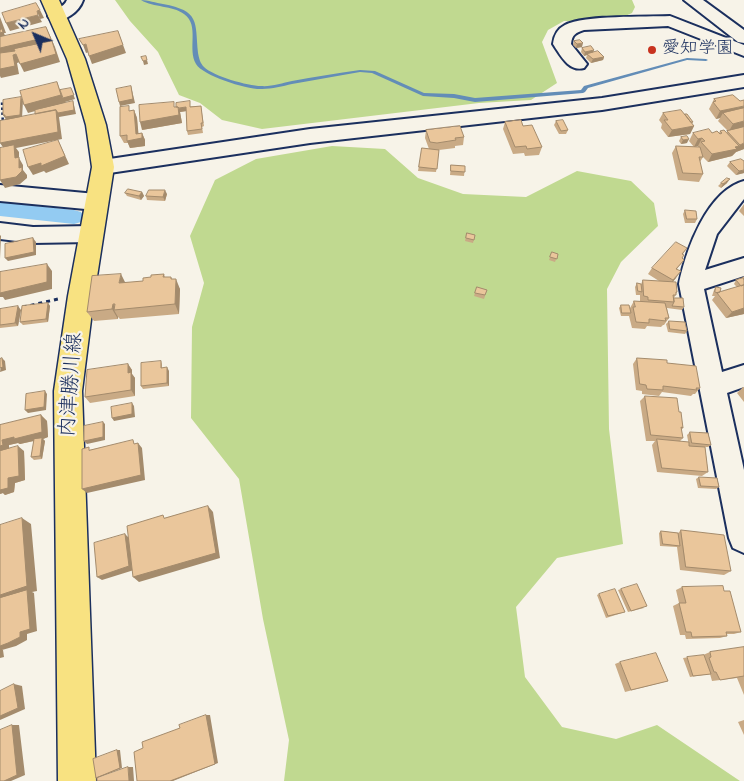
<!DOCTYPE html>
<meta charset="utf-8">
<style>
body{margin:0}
#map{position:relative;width:744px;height:781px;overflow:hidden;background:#f7f3e8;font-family:"Indie Flower",sans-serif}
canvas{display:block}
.north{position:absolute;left:10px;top:10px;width:50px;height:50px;-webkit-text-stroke:4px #f7f3e8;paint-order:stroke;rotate:315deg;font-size:14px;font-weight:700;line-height:20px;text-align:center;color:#1b2f5e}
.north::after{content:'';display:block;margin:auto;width:18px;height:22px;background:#1b2f5e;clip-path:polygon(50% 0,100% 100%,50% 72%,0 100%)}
</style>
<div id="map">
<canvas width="744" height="781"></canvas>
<div class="north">N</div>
</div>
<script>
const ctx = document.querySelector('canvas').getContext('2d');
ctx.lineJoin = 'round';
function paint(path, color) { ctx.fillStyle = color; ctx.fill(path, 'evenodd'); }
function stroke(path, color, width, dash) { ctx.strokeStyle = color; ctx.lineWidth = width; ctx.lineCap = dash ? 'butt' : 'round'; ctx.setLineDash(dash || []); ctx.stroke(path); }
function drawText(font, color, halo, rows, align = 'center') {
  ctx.font = font + ' "Indie Flower","Klee One",sans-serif'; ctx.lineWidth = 4.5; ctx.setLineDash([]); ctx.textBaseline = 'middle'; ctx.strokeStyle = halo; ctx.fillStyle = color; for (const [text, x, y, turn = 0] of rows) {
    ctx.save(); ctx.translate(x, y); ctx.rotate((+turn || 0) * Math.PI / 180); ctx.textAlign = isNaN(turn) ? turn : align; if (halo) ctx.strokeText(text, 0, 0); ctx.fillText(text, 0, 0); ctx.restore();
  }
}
const green = new Path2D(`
 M115 0H632L635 7 632 13 623 17 581 21H564L548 30 542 42 557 83 531 100 479 103 262 129 222 120 200 103 179 95 158 52 130 21Z
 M332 146 385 149 418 178 463 194 526 197 577 171 631 181 654 203 658 226 621 262 607 289 609 429 623 544 557 558 516 607 525 677 562 727 616 739 657 725 740 781H284L289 740 263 619 239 479 191 418 192 327 204 283 190 236 215 180 256 159Z`);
const stream = new Path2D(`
 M141 0C148 0 156 3 163 4 200 11 195 21 198 53 199 58 200 63 204 67 213 76 248 86 261 86 271 87 282 83 292 81 314 77 337 73 360 70L375 71 424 93 454 94 475 98 581 90 584 86 687 58 706 59 708 60 706 61 687 60 588 88 585 92 583 93 475 102 454 98 423 96 372 73 360 72C337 76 315 80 292 84 283 86 272 89 262 89 248 90 203 76 196 64 187 49 200 25 184 14 172 5 154 8 141 0Z`);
const canal = new Path2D(`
 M0 202 74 210 81 212 84 217 81 222 74 224 0 216Z`);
const pathFar1 = new Path2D(`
 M0 127H3L2 102 7 101`);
const path = new Path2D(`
 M15 309 58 299`);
const minor = new Path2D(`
 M67 0H83C79 12 64 23 51 20L48 16C53 9 64 8 67 0Z
 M684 0H703L744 30V43L738 42Z
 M670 16 744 45V56L668 26 584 30C576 33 572 34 571 44L587 64 584 68C569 72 561 56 553 44 554 36 557 29 565 25 584 15 646 17 670 16Z
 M744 75V87L602 110 310 143 103 174 96 172 93 167 96 162 103 160 310 129 602 98Z
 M744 181V199L717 234 705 270 744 258V276L704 289 722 372 744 365V387L727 393 744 470V553L733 548 729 538 679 284C686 250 707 191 744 181Z
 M0 185 96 194 104 197 107 202 104 207 96 210 0 201Z
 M0 223 33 227 91 226 99 228 102 234 99 240 91 242 33 243 0 239Z`);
const major = new Path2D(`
 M41 0H59L85 59 106 125 114 167 94 296 82 391 96 781H58L54 391 68 296 92 167 86 125 67 59Z`);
const wall = new Path2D(`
 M574 41 582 47 576 48 573 45Z
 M582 48 604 57 603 60 591 63 586 58 587 55 584 56 581 52Z
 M733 95 744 149 736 152 732 156 708 162 702 156 703 157 700 162 703 174 699 182 678 180 672 153 676 146 698 147V146L694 147 689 141 693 133H719L720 131 726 133 728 131 718 121 720 118 716 119 709 109 714 99Z
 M201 106 204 126 202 127 203 133 188 135 187 131 186 111 180 112 182 123 142 130 175 107Z
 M131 110H134L137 118 138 133H142L145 140V146L130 148 128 143H124L120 136Z
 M663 113 685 114 693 122 692 124 694 126 690 134 668 137 661 128 662 124 659 120Z
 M556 121 568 130 566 134H559L554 125Z
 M505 122 523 126 542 147 539 155 525 156 524 153 513 154 503 129Z
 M426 130 464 137 463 145 455 146V148L439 150 436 172 418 171 422 148 429 149 425 138Z
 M681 137 687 143 681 144 679 141Z
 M730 162 744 173 736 175 727 166Z
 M451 165 465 166 464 176 450 175Z
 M721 183H727L721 188 718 186Z
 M142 192 144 196 141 200 127 196 125 193Z
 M167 194 165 201 147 200 146 196Z
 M744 204V216L739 211Z
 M685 210 697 219 695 223H685L683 214Z
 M467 233 475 235 473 243 465 241Z
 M687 248 683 254 682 259 684 260 677 269 676 278 673 282 677 292 674 298 684 307 682 310 667 308 669 318 664 325H663L661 327 647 326 645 329 632 328 629 316H621L619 308 621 305 630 308 634 301H640V295H636L635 287 637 283 641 284 643 280 659 281 648 274 652 268Z
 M552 252 558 254 555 262 549 260Z
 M164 274 165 277H171L172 279 180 289 179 314 120 319 118 317V319L94 321 87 312 125 283 143 281 151 277Z
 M744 276V314L726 318 712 300 715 296H712L714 290 716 287 720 292 737 287 734 284 736 280 742 278Z
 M477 287 487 290 484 299 474 296Z
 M48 303 50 306 48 322 23 325 20 322Z
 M0 309 21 310 18 326 0 328Z
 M669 321 687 331 685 334 668 332 666 324Z
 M637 358 667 363 700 388 695 394H693L691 396 662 392 659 396 642 394V391L636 390 633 364Z
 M161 361 162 364V368L169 371V386L143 389 141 386Z
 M128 364 132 370V374L135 378V396L90 403 85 397Z
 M743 387H744V402L737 393Z
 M645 396 679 412 683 428 681 430 683 438 680 441 689 446 687 435 690 432 711 445 708 447H705L708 472 702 476 657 472 652 445 655 441H646L640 401Z
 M41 415 47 421 48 437 43 439 45 441 42 459 34 460 31 457 34 441 20 444 18 443 9 445V448L24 451 25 480 15 483 14 492 5 495 3 493 0 494V425Z
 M699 477 719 487 716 489 698 488 696 479Z
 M681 530 731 571 724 575 680 570 677 547 660 546 659 533 661 531 678 533Z
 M682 587 724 591 741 632 734 634H727V636L720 638 686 639 685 635H680L673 606 679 603 676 590Z
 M621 589 644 608 628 612 618 590Z
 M599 594 622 613 606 618 597 595Z
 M744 647V695L737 678 712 681 710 674 690 677 683 658 703 655 710 652Z
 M620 662 668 681 625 692 615 664Z
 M744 720V735L738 722Z`);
const shadedWall = new Path2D(`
 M40 10 44 18 40 19 37 11Z
 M38 15 42 22 10 31 6 23Z
 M0 17 6 33H4L5 36 0 37Z
 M46 27 55 47 60 62 24 72 20 64 54 47 0 56V48Z
 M118 31 126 53 92 64 89 56Z
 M583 43 582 47 576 48 577 44Z
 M86 44 89 52 86 53 83 45Z
 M594 50 593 54H587V55L584 56 585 52Z
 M16 54 20 62 17 63 19 74 1 78 0 76V69L13 55Z
 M604 57 603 60 591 63 593 59Z
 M147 60 148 64 144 65 143 61Z
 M57 82 63 98 71 88 75 99 65 102V103L28 113 24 105Z
 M131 86 135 103 120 106 119 102Z
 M21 97 23 101 22 118 7 121 3 115Z
 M73 101 74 105 76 114 59 117 62 139 16 148 19 152V158L23 165V170L27 175V178L20 184 5 188 0 180 5 150 0 143Z
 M744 106V112L723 113 720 118 716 119 720 111Z
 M186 107 187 111 180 112 182 123 142 130 140 122 176 109Z
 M134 110 137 118 139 139 142 133 145 140V146L130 148 127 141 136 134Z
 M744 121V127L729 131 733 124Z
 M694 126 690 134 668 137 672 130Z
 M702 138 698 146 694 147 698 139Z
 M689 139 687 143 681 144 683 140Z
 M58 140 69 164 46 173 44 171 33 175 28 167Z
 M744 143V149L736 152 732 156 708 162 712 154 739 146 740 145Z
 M744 170V173L736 175 739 171Z
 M730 179 727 183 721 188 723 184Z
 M165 190 167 194 165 201 163 197Z
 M142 192 144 196 141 200 139 196Z
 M0 235 1 236 0 259Z
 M33 238 36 242V255L8 261 5 258Z
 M47 264 52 271V289L5 300 3 297H0V293Z
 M681 271 676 278 668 287 673 280Z
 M121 274 126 284 119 283Z
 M176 279 180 289 179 314 175 304Z
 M48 303 50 306 48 322 46 319Z
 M113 304 116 309 114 310 118 317V319L112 309Z
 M18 306 21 310 18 326 15 323Z
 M744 308V314L726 318 732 312Z
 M2 358 5 361 6 370 0 372Z
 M128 364 132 370V374L135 378V396L131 390 128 373Z
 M167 367 169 371V386L167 383Z
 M45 391 47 394 46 410 28 413 25 410Z
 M132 403 134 406 135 417 114 421 112 418Z
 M41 415 47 421 48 437 43 439 45 441 42 459 40 456 42 439 20 444 18 443 9 445V450L0 452V446L2 440Z
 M103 422 105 424V440L87 444 84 441Z
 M138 443 142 448 145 480 87 493 82 489Z
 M18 446 24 451 25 480 15 483 14 492 5 495 3 493 0 494V489L8 478Z
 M208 506 213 512 220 558 139 582 133 577Z
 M22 518 31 524 37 591 32 592 34 593 37 631 27 634V640L16 646 2 650H3L4 657 0 658V646L20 632 0 603V595Z
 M125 534 129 538 134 570 102 580 97 577Z
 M14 684 22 686 25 709 0 720V716Z
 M206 715H210L218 763 173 781H170Z
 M12 725H19L25 775 11 781H4Z
 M117 750H120L122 768 99 777 96 778Z
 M128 767H133L134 781H129Z`);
const building = new Path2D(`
 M36 3 40 10 37 11 38 15 6 23 2 13Z
 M46 27 51 39 36 43 35 40 0 48V37Z
 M2 29 3 32 0 33V30Z
 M118 31 123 45 89 56 86 44 83 45 79 39Z
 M580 40 583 43 577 44 574 41Z
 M52 41 56 54 20 64 16 54 13 55 15 66 0 69V53L15 51 14 49Z
 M591 46 594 50 585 52 582 48Z
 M598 51 604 57 593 59 587 54Z
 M146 56 147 60 143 61 141 57Z
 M57 82 61 95 24 105 20 91Z
 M131 86 133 99 119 102 116 89Z
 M71 88 74 95 63 98 60 90Z
 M733 95 740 101 744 100V106L720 111 713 102 716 101 714 99Z
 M21 97 20 115 5 117V115H3V100Z
 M73 101 74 110 58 113 56 110 35 114V110Z
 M190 101V107L201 106 203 123H201L202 129 187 131 186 107 179 108 178 107H176V103Z
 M174 102V107H178L179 115 140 122 139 105Z
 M129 106V111L134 110 136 134 142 133V138L127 141V135L120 136V107Z
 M744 108V121L733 124 723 113Z
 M56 110 58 132 0 143V121Z
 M681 110 694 126 672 130 664 120H668L663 113Z
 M685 114H687L693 122H691Z
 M521 120 523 126 532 125 542 147 527 149 526 146 515 147 505 122Z
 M563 120 568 130 561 131 556 121Z
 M460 126 464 137 455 138 456 140 437 143 430 142 426 130Z
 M744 127V143L740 145 727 131Z
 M709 129 712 133 717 131 720 134 722 133 720 131 724 130 739 146 735 147 737 149 712 154 701 142 705 141 702 138 698 139 693 133Z
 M687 136 689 139 683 140 681 137Z
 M58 140 65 156 41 166V163L28 167 23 150Z
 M14 145 15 158 19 157V168L22 167V171L16 177 0 180V148Z
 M676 146 700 147 703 157H699L703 174 683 173Z
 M422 148 439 150 437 169 419 167Z
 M741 159 744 161V170L739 171 730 162Z
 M451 165 465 166V172L451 171Z
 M727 178 730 179 723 184 721 183Z
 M128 189 142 192 139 196 125 193Z
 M149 190H165L163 197 146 196Z
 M685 210 696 211 697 219H687Z
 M467 233 475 235 474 240 466 238Z
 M33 238 34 252 5 258V244Z
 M676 242 687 248 682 254 684 255 682 258 684 260 676 269 681 271 673 280 652 268Z
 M552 252 558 254 557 259 550 257Z
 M47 264V282L0 293V272Z
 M121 274 119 283 143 281V278L151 277V275L164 274 163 277H171V279H176L175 304 114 310 115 304H113L112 309 87 312 92 276Z
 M743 278 744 280V285L741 286 736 280Z
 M643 280 676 282 677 292H676V295H673L674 302 648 300V297L644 296Z
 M637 283 641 284 642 292 638 291Z
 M744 285V308L732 312 717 293Z
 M477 287 487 290 485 295 475 293Z
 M716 287 721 288 720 292 718 293 715 292Z
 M674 298H683L684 307 672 306 674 302Z
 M634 301 665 303 669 318H665L666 321 649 319V323L636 322 633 307H635Z
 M48 303 46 319 20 322 22 306Z
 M621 305H629L631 313H622Z
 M18 306 15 323 0 325V309Z
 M669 321 685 322 687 331 670 329Z
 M2 358 3 367 0 368V359Z
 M637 358 667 360V363L696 366 700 388H696L697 390 663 386V390L647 389 646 385 640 384Z
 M161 361V368L167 367V383L141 386V363Z
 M128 364V373L131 372V390L85 397 87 370Z
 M45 391 44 407 25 410 26 394Z
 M645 396 677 398 679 412H681L683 428 681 427 683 438 651 435Z
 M132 403V414L112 418 111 407Z
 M41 415 42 432 14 439V437L2 440 3 445 0 446V425Z
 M103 422V437L84 441V426Z
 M690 432 708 433 711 445 692 443Z
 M42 438 40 456 31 457 34 439Z
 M657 439 689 442V446L705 447 708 472 662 468Z
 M133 440 134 444 138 443 141 475 82 489V449L89 447V450Z
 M18 446 19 476 8 478V488L0 490V451Z
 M699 477 717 478 719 487 701 486Z
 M208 506 216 553 133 577 127 526 163 515 164 518Z
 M22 518 27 586 0 595V525Z
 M681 530 724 535 731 571 686 567Z
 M661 531 678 533 680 546 663 544Z
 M125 534 129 566 97 577 94 543Z
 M637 584 647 606 631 611 621 589Z
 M723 586 724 591H730L741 632H726L727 636 692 637 691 632H686L679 603H686L682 587Z
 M615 589 625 612 608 616 599 594Z
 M27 590 30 629 20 632V637L8 643 0 646V598Z
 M744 647V676L720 680 716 672H714L709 658 711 657 710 652Z
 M656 653 668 681 631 690 620 662Z
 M704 655 711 674 693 676 687 657Z
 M14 684 18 708 0 716V691Z
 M206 715 215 764 170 781H137L134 752 143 748 142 742 180 728 179 725Z
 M12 725 17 775 4 781H0V730Z
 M117 750 120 768 96 778 93 759Z
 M128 767 129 781H97V778Z`);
const markers = [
 [652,50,5,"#c8321e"]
];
const farPoinames = [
 ["愛知学園",662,50]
];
const streetNames = [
 ["内津勝川線",73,385,-86]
];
paint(green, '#c0d990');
paint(stream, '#638db7');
paint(canal, '#93cbf2');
stroke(minor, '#1b2f5e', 4);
stroke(major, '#1b2f5e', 3);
stroke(pathFar1, '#1b2f5e', 2.5, [2.5, 2.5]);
stroke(path, '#1b2f5e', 3, [4, 4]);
paint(minor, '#f7f3e8');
paint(major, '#f8e281');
paint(wall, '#c9aa85');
paint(shadedWall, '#a48b6c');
paint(building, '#eac69b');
stroke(building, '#a48b6c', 1);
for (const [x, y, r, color] of markers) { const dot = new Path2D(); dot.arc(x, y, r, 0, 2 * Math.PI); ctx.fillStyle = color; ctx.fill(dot); stroke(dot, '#f7f3e8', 2); }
drawText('18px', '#1b2f5e', '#f7f3e8', farPoinames, 'left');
drawText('21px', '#1b2f5e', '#f7f3e8', streetNames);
</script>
